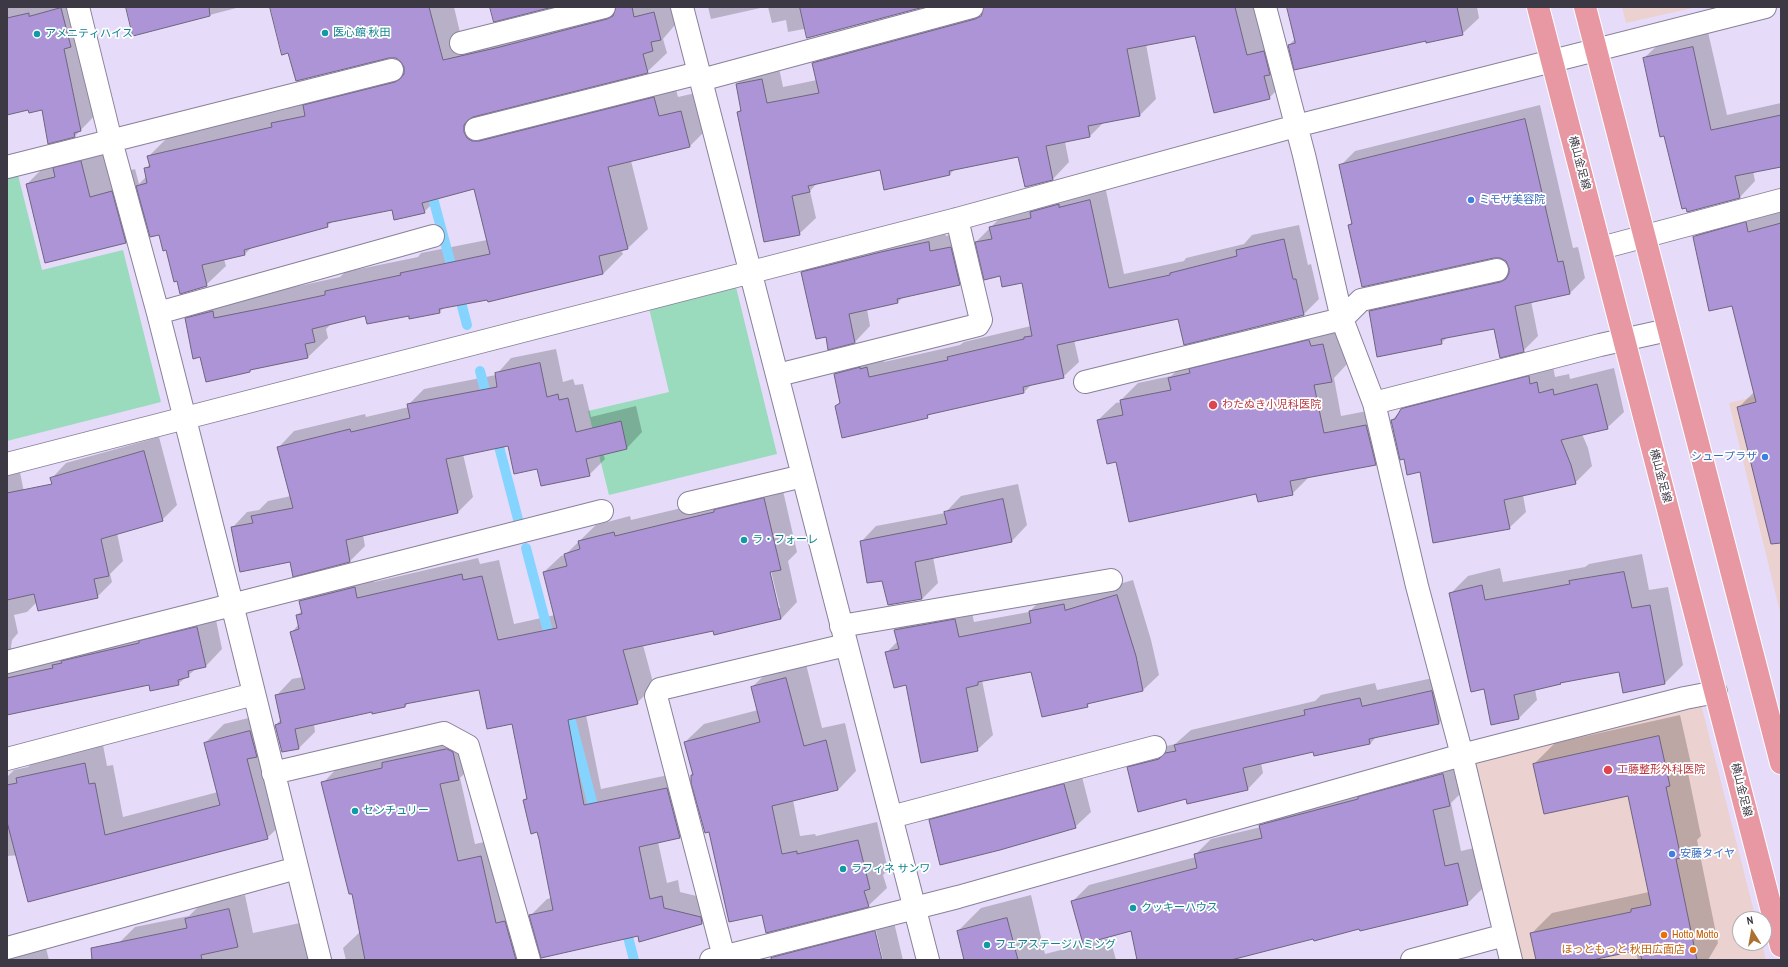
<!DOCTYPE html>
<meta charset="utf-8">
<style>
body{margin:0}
#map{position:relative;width:1788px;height:967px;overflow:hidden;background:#e6dcf9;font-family:"Archivo Narrow",sans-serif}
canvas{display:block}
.frame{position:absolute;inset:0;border:8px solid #3c3844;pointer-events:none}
.north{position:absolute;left:1732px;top:911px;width:40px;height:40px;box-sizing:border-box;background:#fff;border:1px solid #b1afb4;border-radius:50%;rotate:349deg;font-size:11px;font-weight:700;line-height:16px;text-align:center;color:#3c3844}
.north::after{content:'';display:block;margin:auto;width:14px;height:18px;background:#ac7132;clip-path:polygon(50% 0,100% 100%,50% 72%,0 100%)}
</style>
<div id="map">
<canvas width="1788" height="967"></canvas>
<div class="frame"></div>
<div class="north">N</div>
</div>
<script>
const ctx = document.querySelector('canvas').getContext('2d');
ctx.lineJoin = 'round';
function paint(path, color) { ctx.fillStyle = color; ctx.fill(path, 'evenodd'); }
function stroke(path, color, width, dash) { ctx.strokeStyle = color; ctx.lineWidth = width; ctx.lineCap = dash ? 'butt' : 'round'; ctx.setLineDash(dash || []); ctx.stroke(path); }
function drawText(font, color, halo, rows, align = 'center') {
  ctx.font = font + ' "Archivo Narrow","Noto Sans JP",sans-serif'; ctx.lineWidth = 3.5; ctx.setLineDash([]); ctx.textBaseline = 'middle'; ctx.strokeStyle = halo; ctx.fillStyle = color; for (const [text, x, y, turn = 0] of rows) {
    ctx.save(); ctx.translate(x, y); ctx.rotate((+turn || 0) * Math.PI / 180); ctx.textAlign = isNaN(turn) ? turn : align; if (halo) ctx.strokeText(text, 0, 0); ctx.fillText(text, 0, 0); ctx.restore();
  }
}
const commercial = new Path2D(`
 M1622 7H1697L1626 23Z
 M1781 390V616L1729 403Z
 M1699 696 1756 919H1740V943H1762L1766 960H1517L1461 754Z`);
const green = new Path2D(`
 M18 175 42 270 123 250 161 402 7 441V178Z
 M735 283 777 454 609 495 588 411 669 392 648 304Z`);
const shadow = new Path2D(`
 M7 7H88L102 108 75 136 42 109H7Z
 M127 7H240L134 35Z
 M271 7H454L462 41 600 7H677L680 19 663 39 667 53 647 72 484 113 487 118 673 78 678 97 700 92 709 127 690 146 631 161 648 229 628 248 621 250 623 254 603 274 488 301V299L444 307 440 312 410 315H366L332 323 326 329 328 338 308 357 253 368 250 371 201 356 186 319 206 299H234L285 289 340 277 345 272 418 257 421 253 487 240 475 188 439 197 424 212 392 208 333 221 327 226 253 246 245 254 224 259 226 266 206 285 167 249 160 234 147 221 125 242 27 184 50 161 104 139 112 175 135 169 139 184 147 176 145 169 150 164 148 157 168 137 287 109 292 104 323 86 404 66 401 60 395 57 289 52Z
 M708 7H765L711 19Z
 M768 7H920L788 32 786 20 772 23Z
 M1027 7H1255L1286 81 1269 98 1196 35 1146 44 1156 99 1140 115 1104 122 1090 136 1065 142 1069 162 1053 179 1026 186 1019 155 955 169 950 174 881 168 817 183 810 191 816 218 799 234 738 112 742 108 737 84 754 68 778 63 783 87 817 80 814 63 830 47Z
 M1288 7H1477L1479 18 1462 34 1426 40 1289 45 1295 39Z
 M1708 32 1727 115 1781 103V166L1753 171 1755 181 1740 197 1665 135 1644 58 1660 43Z
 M1540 105 1573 248 1578 247 1585 278 1570 293 1531 301 1538 336 1523 351 1495 327 1448 337 1441 343 1370 311 1385 296 1510 269 1507 261 1501 257 1349 225 1352 222 1340 166 1355 151Z
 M1105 186 1124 274 1184 261 1186 258 1244 244 1252 235 1299 225 1308 265 1311 264 1319 299 1303 315 1179 318 1074 340 1079 362 1063 377 1032 384 1024 392 931 413 927 417 836 406 841 401 835 374 850 359 882 353 884 362 960 345 964 342 1031 326 1023 282 1001 275 976 242 1006 212Z
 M1781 210V505L1739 407 1755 391 1733 305 1694 237 1713 218Z
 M944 227 946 236 966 232 975 268 959 284 904 296 898 302 867 309 870 326 855 342 826 336 803 272 818 257Z
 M1341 327 1348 363 1334 378 1341 416 1383 408 1393 447 1375 464 1309 477 1292 494 1257 493 1117 460 1098 420 1116 403 1121 402V400L1138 383 1171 376 1187 361Z
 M556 349 563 382 573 379 575 385 583 384 591 417 636 406 642 432 627 448 603 453 605 459 589 475 537 468 509 444 463 454 473 497 458 512 363 535 365 546 350 561H290L232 528 247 512 259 510 268 501 291 496 279 447 294 431 365 414 366 417 409 407 408 405 424 389 496 375 511 358Z
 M1553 366 1555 377 1569 374 1570 379 1614 368 1624 412 1607 428 1582 434 1588 448 1592 466 1575 483 1523 495 1526 512 1509 528 1420 471 1404 458 1392 420 1418 393Z
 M159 437 177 505 162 520 117 533 123 561 110 574 112 582 97 597 52 478 66 463Z
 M19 467 44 595 27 612 14 615 18 633 12 640 11 647 14 654 214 610 222 649 206 666 197 668 178 684H149L7 714V469Z
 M781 482 797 552 788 561 797 602 781 619 714 634V630L643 645 654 686 637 703 586 715 601 789 683 772 696 821 680 837 658 842 667 883 678 880 680 892 717 901 718 906 702 923 640 940 639 935 530 916 547 899 552 898 540 838 524 800 527 797 513 723 480 689 409 702 405 707 373 711 314 724 315 732 299 748 276 725 281 719 276 696 292 679 303 677 292 632 299 624 297 615 302 611 300 601 316 585 371 571 374 582 478 558 480 564 499 560 514 624 555 615 544 572 561 556 565 555 596 525 630 516 631 520 728 497ZM768 567H770L780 608H778Z
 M1018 484 1027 525 1012 541 933 557 938 583 922 599 883 579 861 542 876 526 945 513 961 496Z
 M1642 554 1649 590 1668 587 1683 665 1665 683 1620 671 1562 681 1560 683 1535 689 1537 700 1519 718 1485 688 1450 594 1468 576 1500 568 1503 582 1585 567 1589 564Z
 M1133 580 1151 640 1159 675 1143 690 1091 702 1087 706 1032 671 982 680 993 735 977 750 907 683 886 653 898 641 895 630 910 614 970 604 974 622 1029 612 1045 596 1081 595Z
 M805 660 822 728 845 723 856 771 838 790 793 800 800 836 815 834 816 836 877 822 888 870 883 875 887 888 868 906 762 913 710 831 692 775 693 774 685 742 704 724 758 710 752 687 771 669Z
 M1447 675 1455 707 1439 723 1377 736 1370 744 1314 751 1261 763 1263 773 1248 789 1186 798 1128 768 1143 752 1175 744 1191 730 1315 701 1321 695 1375 683 1377 690Z
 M269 713 286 820 267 838 7 856V777L14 770 28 767 35 760 103 745 107 766 113 765 123 817 218 792 205 743 224 724Z
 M1680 715 1691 764 1687 768 1701 836 1697 840 1718 943 1708 960H1638L1636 950 1588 960H1537L1531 934 1552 913 1649 892 1628 794 1534 764 1555 743Z
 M465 732 476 762 460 778 475 844 498 839 525 960H346L343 948 361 931 353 892 323 783 340 765Z
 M1459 758 1465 789 1451 803 1461 851 1474 848 1483 888 1467 904 1314 938 1226 960H1138L1131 930 1087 942V943L1110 938 1116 960H965L958 931 981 908 1031 895 1045 954 1084 944 1072 902 1089 885 1196 857 1195 855 1211 839 1261 827 1276 809Z
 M1080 769 1091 812 1075 827 930 820 945 805Z
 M245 895 253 933 314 920 320 948 308 960H123L119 943 135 927 189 916 201 904Z
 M892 914 903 960H883L875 926H873L881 960H772V958L789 941Z
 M46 948 49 960H7L10 956Z`);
const stream = new Path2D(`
 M430 187 454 276
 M458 291 467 325
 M480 371 488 402
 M496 435 519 523
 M526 548 551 643
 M567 706 596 817
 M625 925 634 960`);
const building = new Path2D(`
 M126 7H209L210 16 133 36Z
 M270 7H429L443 60 500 47 607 19 613 16 616 7H632L634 17 654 12 661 40 651 42 653 51 643 54 648 73 473 117 468 120 464 125V132L467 138 472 141H479L654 97 659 116 681 111 690 147 608 167 628 249 599 256 603 274 488 302 487 300 439 309 440 313 409 319V316L367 324 365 316 312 329 315 342 305 344 308 358 250 370V372L206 382 200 357 193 359 185 318 213 311 214 318 264 308 325 295V291L401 275 400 273 490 254 474 189 422 203 425 213 394 220 392 210 327 223 328 227 244 250 245 255 202 265 207 286 180 294 177 281 174 282 166 250 163 251 159 235 150 237 136 186 147 183 144 168 150 167 147 156 272 127 271 123 305 116 303 105 395 82 400 79 404 74V67L401 62 396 58H389L296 81 288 53 282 55Z
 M490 7H553L494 22Z
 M800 7H924L807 38Z
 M984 7H1235L1247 55 1264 51 1270 75 1264 76 1270 99 1214 113 1195 36 1127 49 1140 116 1088 126 1090 137 1046 146 1053 180 1025 187 1018 157 949 171 950 175 884 190 880 170 808 186 810 192 792 196 800 235 764 242 737 112 741 111 736 84 762 79 767 103 819 93 812 63 975 19 981 16Z
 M1287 7H1457L1463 35 1426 43V41L1294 70 1288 45 1295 43Z
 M61 8 71 47 64 49 81 131 74 133 75 137 48 144 42 110 29 113 28 110 7 115V18L29 13V16Z
 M1693 47 1711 130 1781 115V167L1735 176 1740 198 1687 212 1686 208 1682 209 1664 136 1660 137 1643 58Z
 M1525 119 1558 262 1563 261 1570 294 1515 306 1524 352 1500 358 1494 329 1441 339 1442 344 1377 357 1369 311 1500 282 1506 279 1509 273V268L1506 261 1500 258H1494L1362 287 1348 225 1352 224 1339 165Z
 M81 161 90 197 112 191 126 243 45 263 26 184 55 177 53 168Z
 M1090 200 1109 288 1170 275V273L1237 256 1236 250 1284 239 1293 279H1296L1304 315 1184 345 1178 319 1057 345 1064 378 1023 387 1024 393 927 415 928 418 842 438 835 406 840 403 834 374 860 367V369L867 367 869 377 948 360 947 357 1024 339V337L1032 336 1022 283 1002 287 1000 276 984 280 975 242 992 239 989 227 1031 218 1030 212 1059 204V207Z
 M1746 222 1748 232 1781 223V543L1771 544 1737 407 1756 402 1732 306 1709 311 1693 237Z
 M929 242 930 251 951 247 960 285 897 299 898 303 849 314 855 343 828 350 826 337 816 339 801 272 881 252Z
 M1309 340 1311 346 1323 344 1332 382 1314 385 1324 433 1366 425 1376 465 1290 481 1293 495 1258 502 1256 494 1129 522 1116 462 1107 464 1097 420 1123 415 1120 400 1171 390 1168 378 1190 373 1189 369Z
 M540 363 547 397 558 394 559 400 568 398 576 432 621 421 627 449 586 459 590 476 541 486 537 469 514 474 508 446 446 459 458 513 346 540 350 562 293 577 290 562 240 572 231 527 253 523 251 516 293 508 277 447 350 429 351 432 410 418 407 404 497 387 495 373Z
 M1529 376 1530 384 1537 382 1539 393 1553 389 1554 395 1597 384 1608 429 1561 440 1571 465 1576 484 1504 500 1510 529 1433 543 1420 472 1407 475 1404 459 1400 460 1391 420 1395 419 1401 409Z
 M144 451 163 521 101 539 109 576 94 579 98 598 38 611 34 594 7 600V493L52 484 50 478Z
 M764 498 781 570 770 572 781 619 714 635 713 631 623 650 638 704 568 720 584 805 667 788 680 838 639 847 650 899 662 896 664 908 701 917 702 924 639 942 638 936 541 958 529 915 553 910 539 839 537 832 531 834 523 800 527 799 512 724 487 729 479 690 405 704V707L372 714V712L295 729 299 749 282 752 275 725 281 723 275 695 305 689 290 632 299 629 296 615 302 614 299 601 355 587 357 598 462 574 463 580 482 576 498 640 557 628 543 572 567 566 564 554 580 549 578 541 614 532 615 536 714 512V510Z
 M1003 499 1012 542 915 562 922 599 888 605 882 581 867 583 860 541 947 524 944 512Z
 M1624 572 1632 608 1650 605 1665 684 1623 693 1619 672 1560 683 1561 684 1514 695 1519 719 1491 725 1484 689 1471 692 1449 593 1482 585 1485 600 1570 584 1569 581Z
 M1117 595 1136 656 1143 691 1087 704 1088 707 1042 717 1031 672 978 682V685L966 688 978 751 921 763 906 685 894 688 885 652 899 649 894 630 955 619 959 637 1031 623 1029 611 1064 604 1065 610Z
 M197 627 206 667 188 671 189 677 178 680 179 685 150 691 149 685 7 715V678L53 668 52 665 62 663 61 661 139 643V641Z
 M786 678 804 746 826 740 838 790 772 806 782 854 797 851V854L858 840 870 889 864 891 869 907 766 933 762 915 729 922 709 832 705 833 691 783V775H693L684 742 760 722 751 687Z
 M1432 691 1439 724 1369 739 1370 744 1314 756 1313 752 1243 768 1248 790 1187 804 1186 799 1138 812 1127 767 1159 759 1165 753 1176 751 1174 745 1305 715 1304 710 1360 698 1362 706Z
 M250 731 257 757 247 759 268 839 28 902 7 822V785L17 783 16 778 85 763 89 784 95 783 105 835 220 805 204 743Z
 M1659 736 1670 786 1666 787 1681 858 1676 859 1697 960H1642L1639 950 1592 960H1536L1530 933 1631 912V909L1651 905 1628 796 1544 814 1533 764Z
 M447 749 453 752 459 780 440 784 458 861 481 856 496 923 505 921 516 960H365L352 894H349L321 782 382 768V763Z
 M1443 774 1450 806 1433 810 1445 866 1458 863 1468 905 1360 931 1359 929 1314 941 1313 939 1231 960H1137L1131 931 1083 944 1071 901 1197 868 1194 854 1262 838 1259 825 1358 799V797Z
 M1064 784 1076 828 1000 850 940 865 929 820Z
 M229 909 238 947 201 955 202 960H92L91 948 187 928 185 919Z
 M1007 918 1018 960H964L957 931Z
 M875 931 882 960H771V958Z`);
const minor = new Path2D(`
 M78 7 111 141 158 313 232 604 320 960
 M682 7C764 325 845 643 928 960
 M1265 7 1304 155 1342 319 1374 403 1417 586 1462 755 1511 960
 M461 43 604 7
 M701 80 972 7
 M476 129 699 73
 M7 167 392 70
 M1601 248 1781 200
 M158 313 433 236
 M778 375 978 325 981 320 957 219
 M1085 382 1342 319 1361 300 1497 270
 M1374 403 1600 345 1668 330
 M7 464 957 219 1296 126 1765 7
 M689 503 803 476
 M841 626 1111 580
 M7 662 602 511
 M7 759 254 694
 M273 773 444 733 468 746 529 960
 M891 817 1155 747
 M7 948 297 868
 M724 957 656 696 660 689 846 645
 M711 960 958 897 1462 755 1685 698 1716 692
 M1412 960 1505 935`);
const major = new Path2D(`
 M1538 7 1781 946
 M1585 7 1781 763`);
const markers = [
 [325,33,4,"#0f9aa8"],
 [37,34,4,"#0f9aa8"],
 [1471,200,4,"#3f7fe0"],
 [1213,405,5,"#e0444e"],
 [1765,457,4,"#3f7fe0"],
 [744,540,4,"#0f9aa8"],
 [1608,770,5,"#e0444e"],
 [355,811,4,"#0f9aa8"],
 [1672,854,4,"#3f7fe0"],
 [843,869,4,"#0f9aa8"],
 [1133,908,4,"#0f9aa8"],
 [1664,935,4,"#e8710a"],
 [987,945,4,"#0f9aa8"],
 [1693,950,4,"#e8710a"]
];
const cultureNames = [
 ["医心館 秋田",333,33],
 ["アメニティハイス",45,34],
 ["ラ・フォーレ",752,540],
 ["センチュリー",363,811],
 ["ラフィネ サンワ",851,869],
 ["クッキーハウス",1141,908],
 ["フェアステージハミング",995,945]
];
const streetNames = [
 ["横山金足線",1579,163,75],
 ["横山金足線",1660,476,75],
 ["横山金足線",1741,790,76]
];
const shopNames = [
 ["ミモザ美容院",1479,200],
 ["シュープラザ",1757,457,"right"],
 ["安藤タイヤ",1680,854]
];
const healthNames = [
 ["わたぬき小児科医院",1222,405],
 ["工藤整形外科医院",1617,770]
];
const foodNames = [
 ["Hotto Motto",1672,935],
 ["ほっともっと 秋田広面店",1685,950,"right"]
];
paint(commercial, '#ebd1cf');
paint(green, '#9adabd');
paint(shadow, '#0003');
stroke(stream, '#85d4ff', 10);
paint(building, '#ad94d6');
stroke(building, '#6d647d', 1);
stroke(minor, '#89809a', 24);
stroke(major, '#fff', 24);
stroke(minor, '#fff', 22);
stroke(major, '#e798a3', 22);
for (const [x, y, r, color] of markers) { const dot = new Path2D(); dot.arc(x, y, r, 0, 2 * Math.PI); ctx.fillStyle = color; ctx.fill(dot); stroke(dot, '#fff', 1.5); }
drawText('11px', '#0d838f', '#fff', cultureNames, 'left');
drawText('11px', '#3c3844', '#fff', streetNames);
drawText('11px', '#366cbe', '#fff', shopNames, 'left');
drawText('11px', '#be3a42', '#fff', healthNames, 'left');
drawText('11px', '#c56008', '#fff', foodNames, 'left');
</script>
